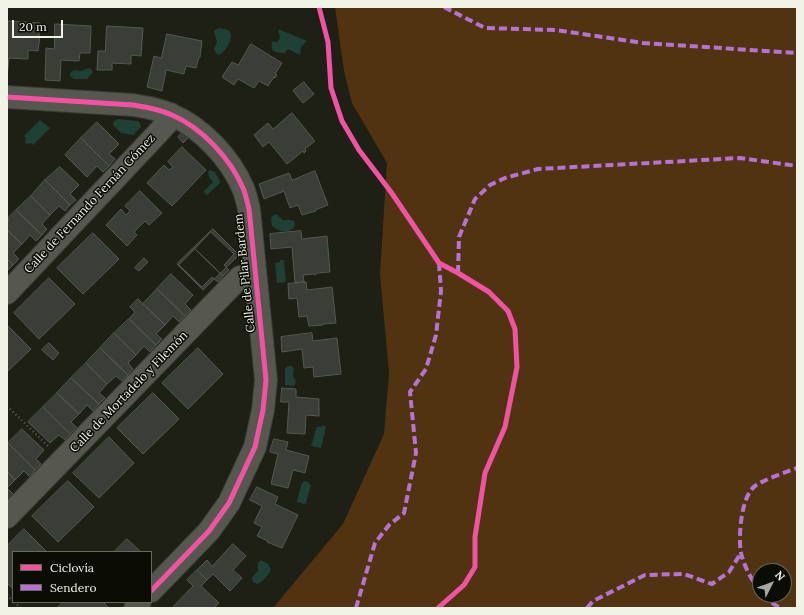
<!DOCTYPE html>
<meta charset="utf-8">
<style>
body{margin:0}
#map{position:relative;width:804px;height:615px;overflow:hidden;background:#1e2016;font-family:Lora,serif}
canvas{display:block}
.frame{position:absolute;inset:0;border:8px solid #f0f3e6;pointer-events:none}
.legend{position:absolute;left:12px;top:551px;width:140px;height:52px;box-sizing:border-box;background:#0b0d05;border:1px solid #67695f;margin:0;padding:5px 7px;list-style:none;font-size:12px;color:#f0f3e6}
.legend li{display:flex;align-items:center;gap:8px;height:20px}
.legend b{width:20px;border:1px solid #67695f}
.north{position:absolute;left:752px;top:563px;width:40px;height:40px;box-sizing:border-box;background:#0b0d05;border:1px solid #67695f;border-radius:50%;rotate:48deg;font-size:11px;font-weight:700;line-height:16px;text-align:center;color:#f0f3e6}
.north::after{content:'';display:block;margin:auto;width:14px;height:18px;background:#a6a99d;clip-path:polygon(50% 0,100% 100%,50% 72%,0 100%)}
.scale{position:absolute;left:12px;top:20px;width:51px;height:18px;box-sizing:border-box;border:2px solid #f0f3e6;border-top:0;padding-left:5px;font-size:12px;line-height:14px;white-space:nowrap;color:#f0f3e6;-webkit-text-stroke:3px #0b0d05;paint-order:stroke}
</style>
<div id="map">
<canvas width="804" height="615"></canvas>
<div class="frame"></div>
<ul class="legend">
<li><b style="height:5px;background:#f153a3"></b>Ciclovía</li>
<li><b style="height:5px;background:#b673d3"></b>Sendero</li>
</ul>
<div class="north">N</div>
<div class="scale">20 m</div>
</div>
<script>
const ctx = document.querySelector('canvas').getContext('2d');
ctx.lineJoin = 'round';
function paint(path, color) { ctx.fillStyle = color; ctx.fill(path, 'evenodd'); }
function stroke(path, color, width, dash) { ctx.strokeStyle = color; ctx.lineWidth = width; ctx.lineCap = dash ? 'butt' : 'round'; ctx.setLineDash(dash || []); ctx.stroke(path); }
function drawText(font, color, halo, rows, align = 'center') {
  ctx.font = font + ' Lora,serif'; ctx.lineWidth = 3; ctx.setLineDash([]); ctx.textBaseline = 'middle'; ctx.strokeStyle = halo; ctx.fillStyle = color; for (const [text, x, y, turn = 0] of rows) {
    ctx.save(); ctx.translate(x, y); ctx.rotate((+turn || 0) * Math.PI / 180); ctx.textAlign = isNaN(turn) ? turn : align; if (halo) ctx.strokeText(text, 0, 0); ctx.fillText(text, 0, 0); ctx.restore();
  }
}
const green = new Path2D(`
 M335 7H797V608H273L343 524 384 434 389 373 380 274 387 163 352 103 344 71ZM760 571H784V595H760Z`);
const water = new Path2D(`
 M218 28C222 29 227 28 230 32 234 39 225 52 219 55L216 53 214 49 217 42 214 31Z
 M278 29 307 41 301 47 300 55 288 49 285 53C276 53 270 52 272 42L275 41 277 43 280 38Z
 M89 68 91 69 93 72 87 79H74L70 76V73L74 70 81 71Z
 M118 119 138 121 140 123 141 127 133 135 121 133 113 125 114 121Z
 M40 120 50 128 33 145 31 143 27 144 25 142 26 138 24 136Z
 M210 170 215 172 220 181 219 184 207 195 205 194 204 191 213 182 209 177 208 172Z
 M276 214 283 220H290L294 221C298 231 285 233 278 230 276 229 274 227 272 226L271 217Z
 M280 260H284L286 282 277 283 275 263 280 262Z
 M288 366H292L294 369 293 376 296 382 294 386 285 385V369Z
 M323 425 326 427 321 448 311 446 317 426 320 427Z
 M305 481 308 482 311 485 306 503 305 504 297 502V500L302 483Z
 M261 560 268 564 271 570C269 575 262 583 257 584L253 582 252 577 258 571V563Z`);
const building = new Path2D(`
 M7 21 40 23 39 36H40L38 51 28 50V59L9 58 7 78Z
 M55 24 91 26 90 53H80L79 61 61 60 60 81 45 80 46 48 54 49Z
 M107 26 143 28 141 56 131 55V64L112 63V70H97L98 51H105Z
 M167 34 202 41 200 57H199L196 68 186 66 184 74 166 70 162 91 147 87 154 56 161 58Z
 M251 44 282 63 275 74 277 75 275 78 274 77 268 86 259 81 254 88 238 79 234 85 222 77 232 62 238 65Z
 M304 82 314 94 303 103 293 91Z
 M292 113 315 141 305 149 306 151 304 153 303 151 287 164 269 142 263 147 254 135 268 123 273 129Z
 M97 122 119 144 109 154 115 159 109 166 81 138Z
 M183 132 188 138 183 143 178 137Z
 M81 138 109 166 103 172 97 166 87 177 65 155Z
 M182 147 206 170 172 206 147 183 164 165 169 170 173 167 168 162Z
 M60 167 79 185 70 194 76 200 70 205 45 180Z
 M315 171 328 205 315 210 316 211 302 215 298 205 290 208 284 191 264 199 259 184 289 173 292 180Z
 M45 180 70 205 65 211 59 206 50 215 31 196Z
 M140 191 162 213 149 225 145 221 134 232 137 235 127 246 106 225 121 209 126 215 130 211 125 206Z
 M31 196 50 215 42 224 47 229 42 235 16 210Z
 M16 210 42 235 36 241 30 235 22 244 7 230 8 218Z
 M213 229 239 255 203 290 177 264Z
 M7 230 22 244 13 253 19 259 13 265 7 259Z
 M301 231 302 239 327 236 330 272 318 273 314 275V274L303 275 304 282 295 283 292 247 271 249 270 234Z
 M211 232 234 254 224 265 229 270 223 276 195 249Z
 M93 233 119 259 83 294 57 268Z
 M195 249 223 276 218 282 212 277 202 287 179 265Z
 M144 258 148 262 139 271 135 268Z
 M7 259 13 265 8 270H7Z
 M171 274 193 295 185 304 191 310 185 316 157 289Z
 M49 278 75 304 39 339 14 313Z
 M304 282H306L307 290 332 287 336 323 323 324V325L309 326 307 316 299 317 297 298 289 299 288 284Z
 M157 289 185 316 179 322 173 316 165 325 143 304Z
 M138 299 165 325 156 334 162 339 156 345 129 319 135 312 130 307Z
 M129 319 156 345 150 352 144 346 136 355 114 333Z
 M7 325 31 349 7 372Z
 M114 333 136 355 128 363 133 369 128 375 100 348Z
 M312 333 313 341 337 338 341 374 314 377 313 367 304 368 302 349 282 352 281 337Z
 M49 343 59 353 53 360 42 350Z
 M100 348 128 375 122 381 116 376 107 384 86 363Z
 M198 348 223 374 188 409 162 383Z
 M86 363 107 384 99 393 105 398 99 404 71 378Z
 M71 378 99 404 93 411 87 405 79 414 57 393Z
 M282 388 296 389V397L319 399V416L306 415 305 434 287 433 289 402H281Z
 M57 393 79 414 71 422 77 428 70 434 43 407Z
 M153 393 179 419 143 454 117 428Z
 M43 407 70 434 65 440 59 435 50 443 28 422Z
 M22 429 44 450 36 459 41 464 35 470 8 443Z
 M109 437 134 463 99 498 73 473Z
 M274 439 288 442 286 450 309 456 305 473 293 470 288 488 271 484 278 454 270 452Z
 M8 443 35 470 30 477 24 471 15 480 7 471Z
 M7 471 15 480 7 488 13 494 7 500Z
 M68 481 94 507 58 542 32 516Z
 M257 487 278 497 275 504 298 515 282 548 267 542 268 541 257 536 262 527 254 523 262 506 250 500Z
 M24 529 47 552H13V589L7 583V546Z
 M127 539 141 552H114Z
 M233 544 246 556 233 570 242 578 230 591 213 574 207 580 197 570 207 560 212 566Z
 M197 570 207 580 201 586 219 603 214 608H199L198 607 196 608H172L193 586 187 580Z
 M63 602H103L109 608H57Z`);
const path = new Path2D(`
 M7 406 48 446
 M7 595 13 601
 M14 602 21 608`);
const minor = new Path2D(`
 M7 97 133 105C146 107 159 109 172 115 202 128 230 158 243 188 246 195 247 202 249 209L266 380 263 410 255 447 229 503 209 531 151 591
 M7 293 157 134 167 123 171 114
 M7 517 240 277 255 274
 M135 608 140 602`);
const quiet = new Path2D(`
 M444 7 485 28 556 30 643 43 797 53
 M458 273 459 237 475 199 490 185 505 178 538 169 740 158 797 166
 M760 591C752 581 744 566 741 553 738 537 741 496 755 486 763 480 786 472 797 468
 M763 595 766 599 780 608
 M356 608 375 543 389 525 404 513 416 453 410 392 426 369 436 335 441 291 439 263
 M587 608 593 601 645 575 684 574 712 584 729 572 741 553`);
const cycleway = new Path2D(`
 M319 7 328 42 331 88 342 121 359 150 391 192 439 263 458 273 489 292 508 311 515 329 517 367 505 427 485 473 475 537V567L464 585 438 608
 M7 97 133 105C146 107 159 109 172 115 202 128 230 158 243 188 246 195 247 202 249 209L266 380 263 410 255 447 229 503 209 531 151 591`);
const streetNames = [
 ["Calle de Fernando Fernán Gómez",90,204,-47],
 ["Calle de Pilar Bardem",245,273,-96],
 ["Calle de Mortadelo y Filemón",129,392,-46]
];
paint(green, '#513312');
paint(water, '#1e4035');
paint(building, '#3b3e36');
stroke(building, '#545951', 1);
stroke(minor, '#3a3b34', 24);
stroke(path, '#5b5d56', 2.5, [1, 3]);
stroke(minor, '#56584f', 22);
stroke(quiet, '#b673d3', 4, [8, 4]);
stroke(cycleway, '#f153a3', 5);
drawText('12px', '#f0f3e6', '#0b0d05', streetNames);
</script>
